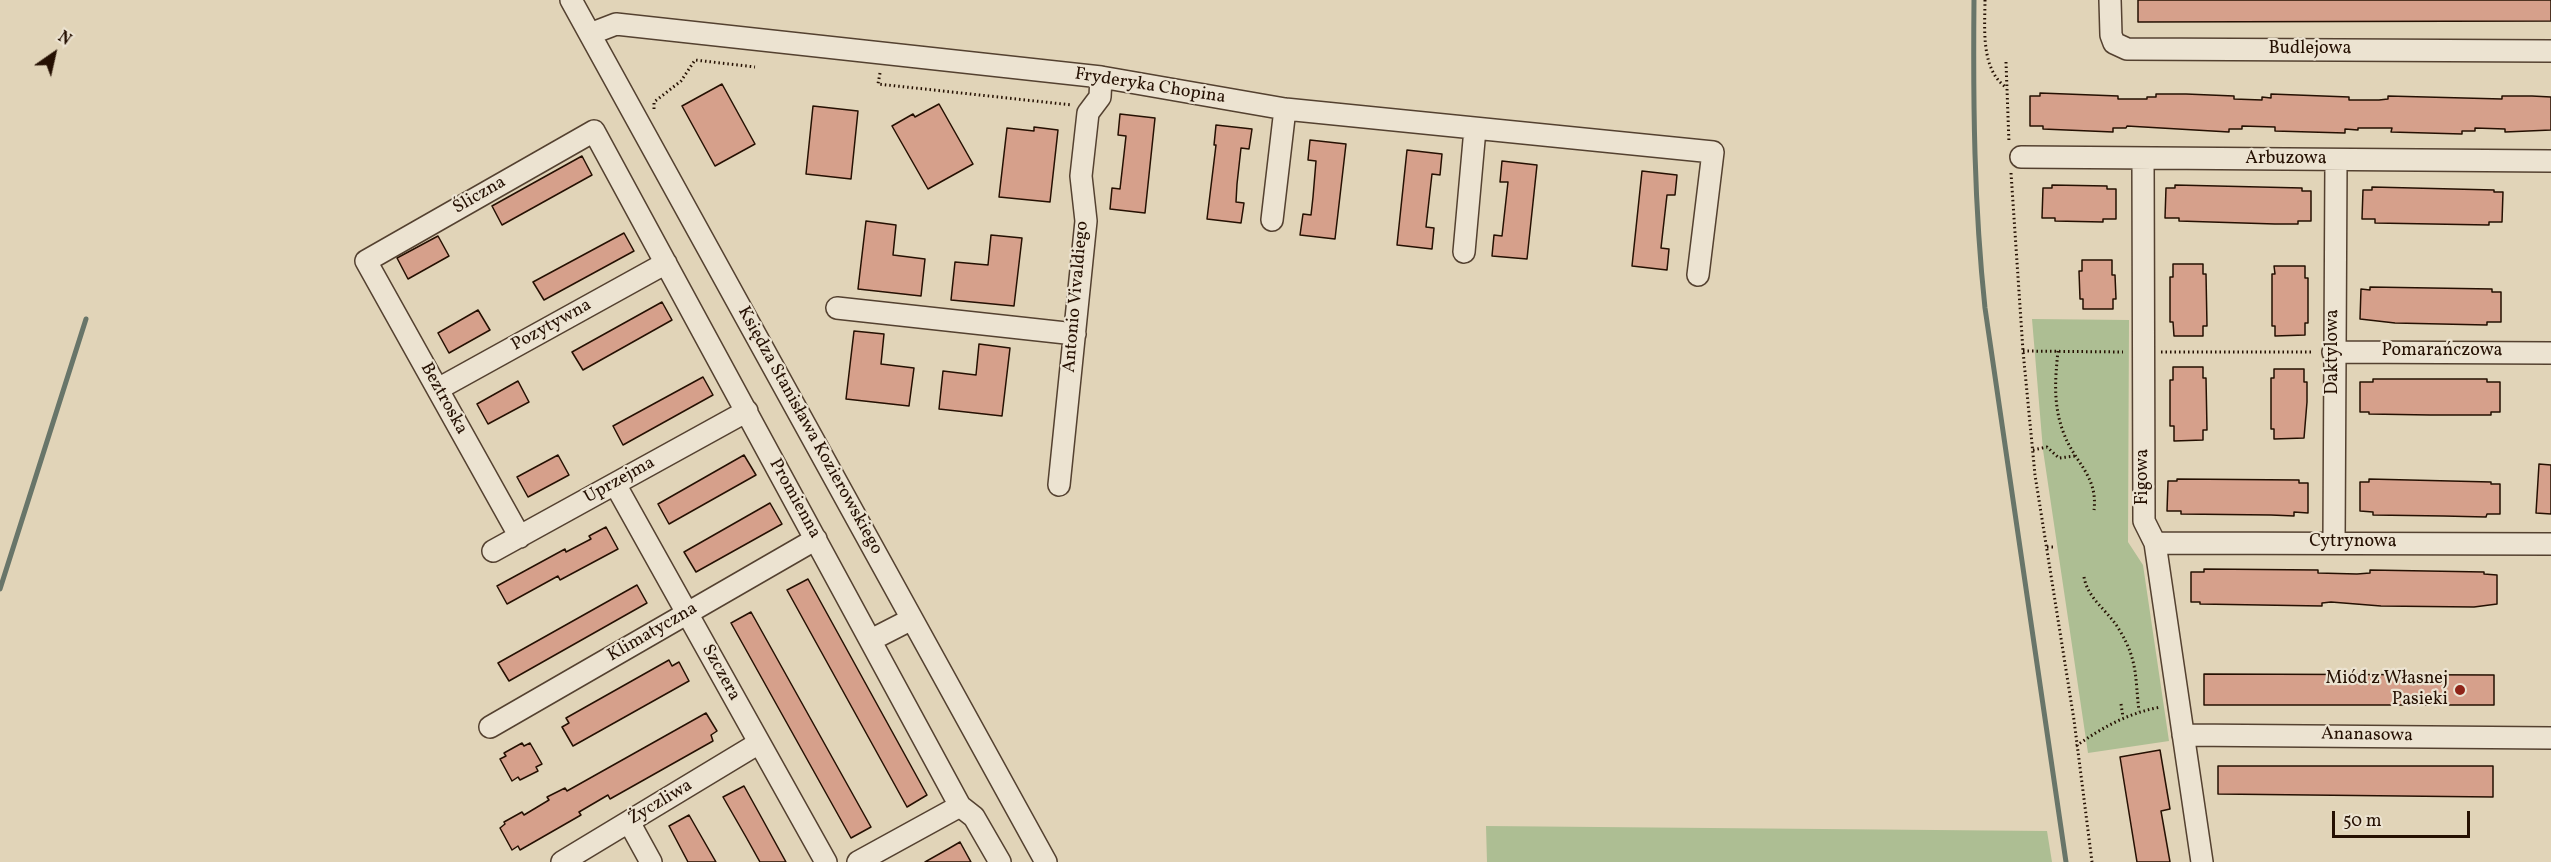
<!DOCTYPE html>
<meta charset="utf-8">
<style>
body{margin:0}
#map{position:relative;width:2551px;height:862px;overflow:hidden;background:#e1d4b8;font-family:Vollkorn,serif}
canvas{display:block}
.north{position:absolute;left:24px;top:24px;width:60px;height:60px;-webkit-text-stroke:4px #ece3d1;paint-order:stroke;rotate:34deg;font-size:16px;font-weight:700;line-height:24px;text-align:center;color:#251002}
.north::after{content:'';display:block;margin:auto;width:21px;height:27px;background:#251002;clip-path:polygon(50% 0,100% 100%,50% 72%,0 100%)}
.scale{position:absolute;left:2332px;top:811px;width:138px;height:27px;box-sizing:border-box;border:3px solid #251002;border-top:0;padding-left:8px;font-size:18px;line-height:21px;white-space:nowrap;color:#251002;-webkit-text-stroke:4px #ece3d1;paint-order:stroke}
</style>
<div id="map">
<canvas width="2551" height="862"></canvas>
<div class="north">N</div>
<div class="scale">50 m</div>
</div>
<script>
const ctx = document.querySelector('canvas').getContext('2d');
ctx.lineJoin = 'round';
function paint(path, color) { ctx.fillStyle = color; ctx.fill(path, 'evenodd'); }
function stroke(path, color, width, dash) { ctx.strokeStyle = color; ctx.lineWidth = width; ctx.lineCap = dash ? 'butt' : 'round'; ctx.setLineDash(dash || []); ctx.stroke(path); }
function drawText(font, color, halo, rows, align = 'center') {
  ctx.font = font + ' Vollkorn,serif'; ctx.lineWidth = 4.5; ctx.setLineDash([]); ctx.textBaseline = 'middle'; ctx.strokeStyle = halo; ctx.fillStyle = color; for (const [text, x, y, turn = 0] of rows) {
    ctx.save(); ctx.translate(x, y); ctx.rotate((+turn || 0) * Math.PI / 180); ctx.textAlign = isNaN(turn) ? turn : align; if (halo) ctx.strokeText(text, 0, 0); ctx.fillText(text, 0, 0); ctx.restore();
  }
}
const green = new Path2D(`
 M2032 319 2129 320 2128 542 2143 565 2169 741 2088 753 2043 450Z
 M1486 826 2047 831 2052 862H1487Z`);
const stream = new Path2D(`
 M1974 0C1973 103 1974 205 1985 308L2066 862
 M0 589 86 319`);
const building = new Path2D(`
 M2138 0H2551V21L2138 22Z
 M722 84 755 144 715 166 682 106Z
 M2040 93 2118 96V99H2147V97H2156V94H2186L2234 96V99L2262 100V97L2271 98V94L2349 97V100H2379L2388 99V96L2502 99V96H2532L2551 97V130L2505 132V129L2475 128V131H2462V134L2391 132 2392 128H2358V130L2345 129V133L2275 131V127L2242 126V129H2229V132L2127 126 2126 128H2113V132L2043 129V126H2030V96H2040Z
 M939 104 973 164 928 189 892 126 913 114 915 117Z
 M813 106 858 111 851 179 806 174Z
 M1120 114 1155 118 1145 213 1110 209 1112 188 1120 189 1124 154 1126 136 1118 135Z
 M1216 125 1252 129 1249 149 1241 148 1237 184 1236 202 1244 203 1241 223 1207 219 1216 145H1214Z
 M1034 127 1058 130 1050 202 999 197 1007 128 1034 131Z
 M1310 140 1346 144 1335 239 1300 235 1303 214 1311 215 1313 197 1316 161 1308 160Z
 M1407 150 1442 154 1440 175 1432 174 1426 227 1434 228 1432 249 1397 245Z
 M582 156 592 175 502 225 492 206Z
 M1502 161 1537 165 1527 259 1492 256 1494 235 1502 236 1508 182H1500Z
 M1642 171 1677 175 1675 195H1667L1663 230 1661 248 1669 249 1667 270 1632 266Z
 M2052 185 2107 186V189H2116V219H2103V222L2055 221V218H2042L2043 188H2052Z
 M2175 185 2302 188V191H2311V221H2298V224H2275L2179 221V218H2165L2166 188H2175Z
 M2372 187 2494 190V192H2503L2502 222H2489V225L2375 223V219H2362L2363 190H2372Z
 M866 221 896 225 893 255 925 259 921 296 858 289Z
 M624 233 634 251 544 300 533 282Z
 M991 235 1022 238 1014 306 951 300 955 262 988 265Z
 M438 236 449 256 408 279 397 258Z
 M2082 260H2112V275H2115L2116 299H2113V309H2083V299H2080L2079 271H2082Z
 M2173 264H2203V274H2206L2207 326H2203V336H2174L2173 322H2170V277H2173Z
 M2274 266H2305V278H2308V323H2305V335L2275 336V326H2272V274H2275Z
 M2370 287 2492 289V292H2501V322H2487V325L2395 323 2360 319 2361 289 2370 290Z
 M662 302 672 320 583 370 572 352Z
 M478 310 490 330 449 353 438 333Z
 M854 331 884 334 881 364 914 368 909 406 846 399Z
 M979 344 1010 348 1002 416 939 409 943 371 976 375Z
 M2173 367H2203V378H2206L2207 430H2203V440L2174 441V426H2170V380H2173Z
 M2274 369H2304V382H2307V402L2304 438 2274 439V429H2271V378H2274Z
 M703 377 713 395 623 445 613 426Z
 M2373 379H2487V382H2500V412H2491V415H2430L2369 414V412H2360V382H2373Z
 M518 381 529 402 488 424 477 404Z
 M558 455 569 475 528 497 517 477Z
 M744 455 756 475 669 524 658 504Z
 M2539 464 2551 465V514L2536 513Z
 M2177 479 2299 480V483H2308V513L2294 512V516L2271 515 2181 514V511H2167L2168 481H2177Z
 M2369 479 2491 482V484H2500V514H2487L2486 517 2444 516 2373 515V512L2360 511V482H2369Z
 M770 503 782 524 696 572 684 552Z
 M606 527 618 549 560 580 558 576 507 604 497 586 565 549 566 552 591 539 589 536Z
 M2204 569 2318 570V573L2357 574 2370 573V570L2484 572V574L2497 575V604L2474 607 2381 606 2331 602 2322 603V606L2200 604V602H2191V572H2204Z
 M808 579 927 795 907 807 787 590Z
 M637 585 647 603 509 681 498 663Z
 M751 612 871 827 851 838 731 623Z
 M669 660 672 666 679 662 689 681 573 746 562 727 569 723 566 718Z
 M2204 674 2494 675V705H2204Z
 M706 713 717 731 711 735 713 741 610 799 608 795 579 812 581 815 520 850 518 846 512 850 500 828 505 824 504 822 522 812 524 815 549 800 547 797 565 788 567 791Z
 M522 743 524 746 530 743 542 764 536 767 538 771 520 780 518 777 512 781 500 759 506 756 504 753Z
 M2160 750 2170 809 2161 811 2170 862H2137L2120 757Z
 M2218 766H2493V797L2218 794Z
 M744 786 759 813 786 862H760L746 837 723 797Z
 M689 815 697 829 716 862H688L669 826Z
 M960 842 971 862H925L948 849Z`);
const path = new Path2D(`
 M1985 0C1985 27 1980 70 2007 88
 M2006 62 2009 143
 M880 73 878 84 1072 105
 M654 109V102L681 81 695 60 755 67
 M2011 173 2023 351 2035 475 2074 720 2092 862
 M2023 351 2123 352
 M2058 351C2055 380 2053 406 2064 434 2075 463 2098 476 2094 510
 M2161 352H2313
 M2033 450 2047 447 2059 458 2075 456
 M2047 547H2056
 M2084 577C2088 600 2109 611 2120 631 2138 661 2135 678 2139 711
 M2121 704 2123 717
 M2076 746C2103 727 2128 713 2161 707`);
const minor = new Path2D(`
 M571 0 1046 862
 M2110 0 2111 35 2114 43 2127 49 2551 51
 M590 34 616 24 1101 77 1285 109 1713 152 1698 275
 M2021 157 2551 161
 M2143 158 2144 521 2155 543 2202 862
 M1272 220 1285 109
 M1464 252 1475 129
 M837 308 1075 334
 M2333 352 2551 353
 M438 389 666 263
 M615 484 826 862
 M1059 485 1086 221 1081 176 1088 113 1100 97 1101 77
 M520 537 366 261 594 131 960 806 974 817 1000 862
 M2155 543 2551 544
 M2334 543 2336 160
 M493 551 747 411
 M871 640 912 619
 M490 727 816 539
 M2183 735 2551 738
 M629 822 651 862
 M562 862 759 743
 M858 862 960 806`);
const markers = [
 [2460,690,6,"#8f2418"]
];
const streetNames = [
 ["Budlejowa",2310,50],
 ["Fryderyka Chopina",1150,87,9],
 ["Arbuzowa",2286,160],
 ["Śliczna",480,196,-30],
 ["Antonio Vivaldiego",1077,297,-85],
 ["Pozytywna",552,326,-29],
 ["Daktylowa",2334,352,-90],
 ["Pomarańczowa",2442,352],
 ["Beztroska",443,399,61],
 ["Księdza Stanisława Kozierowskiego",809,431,61],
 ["Figowa",2144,477,-90],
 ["Uprzejma",620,481,-29],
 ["Promienna",794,499,61],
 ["Cytrynowa",2353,543],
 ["Klimatyczna",653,633,-30],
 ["Szczera",720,673,61],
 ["Ananasowa",2367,736,1],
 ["Życzliwa",661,803,-31]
];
const poiNames = [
 ["Miód z Własnej",2448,680],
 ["Pasieki",2448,701]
];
paint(green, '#adbe93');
stroke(stream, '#687569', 5);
paint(building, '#d6a08b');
stroke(building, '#251002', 1.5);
stroke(minor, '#544130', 24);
stroke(path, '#251002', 3, [1.5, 3]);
stroke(minor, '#ece3d1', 21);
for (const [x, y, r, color] of markers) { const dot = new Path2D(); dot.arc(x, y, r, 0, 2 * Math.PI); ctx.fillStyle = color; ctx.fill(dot); stroke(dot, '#ece3d1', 2); }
drawText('18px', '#251002', '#ece3d1', streetNames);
drawText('18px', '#251002', '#ece3d1', poiNames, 'right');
</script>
